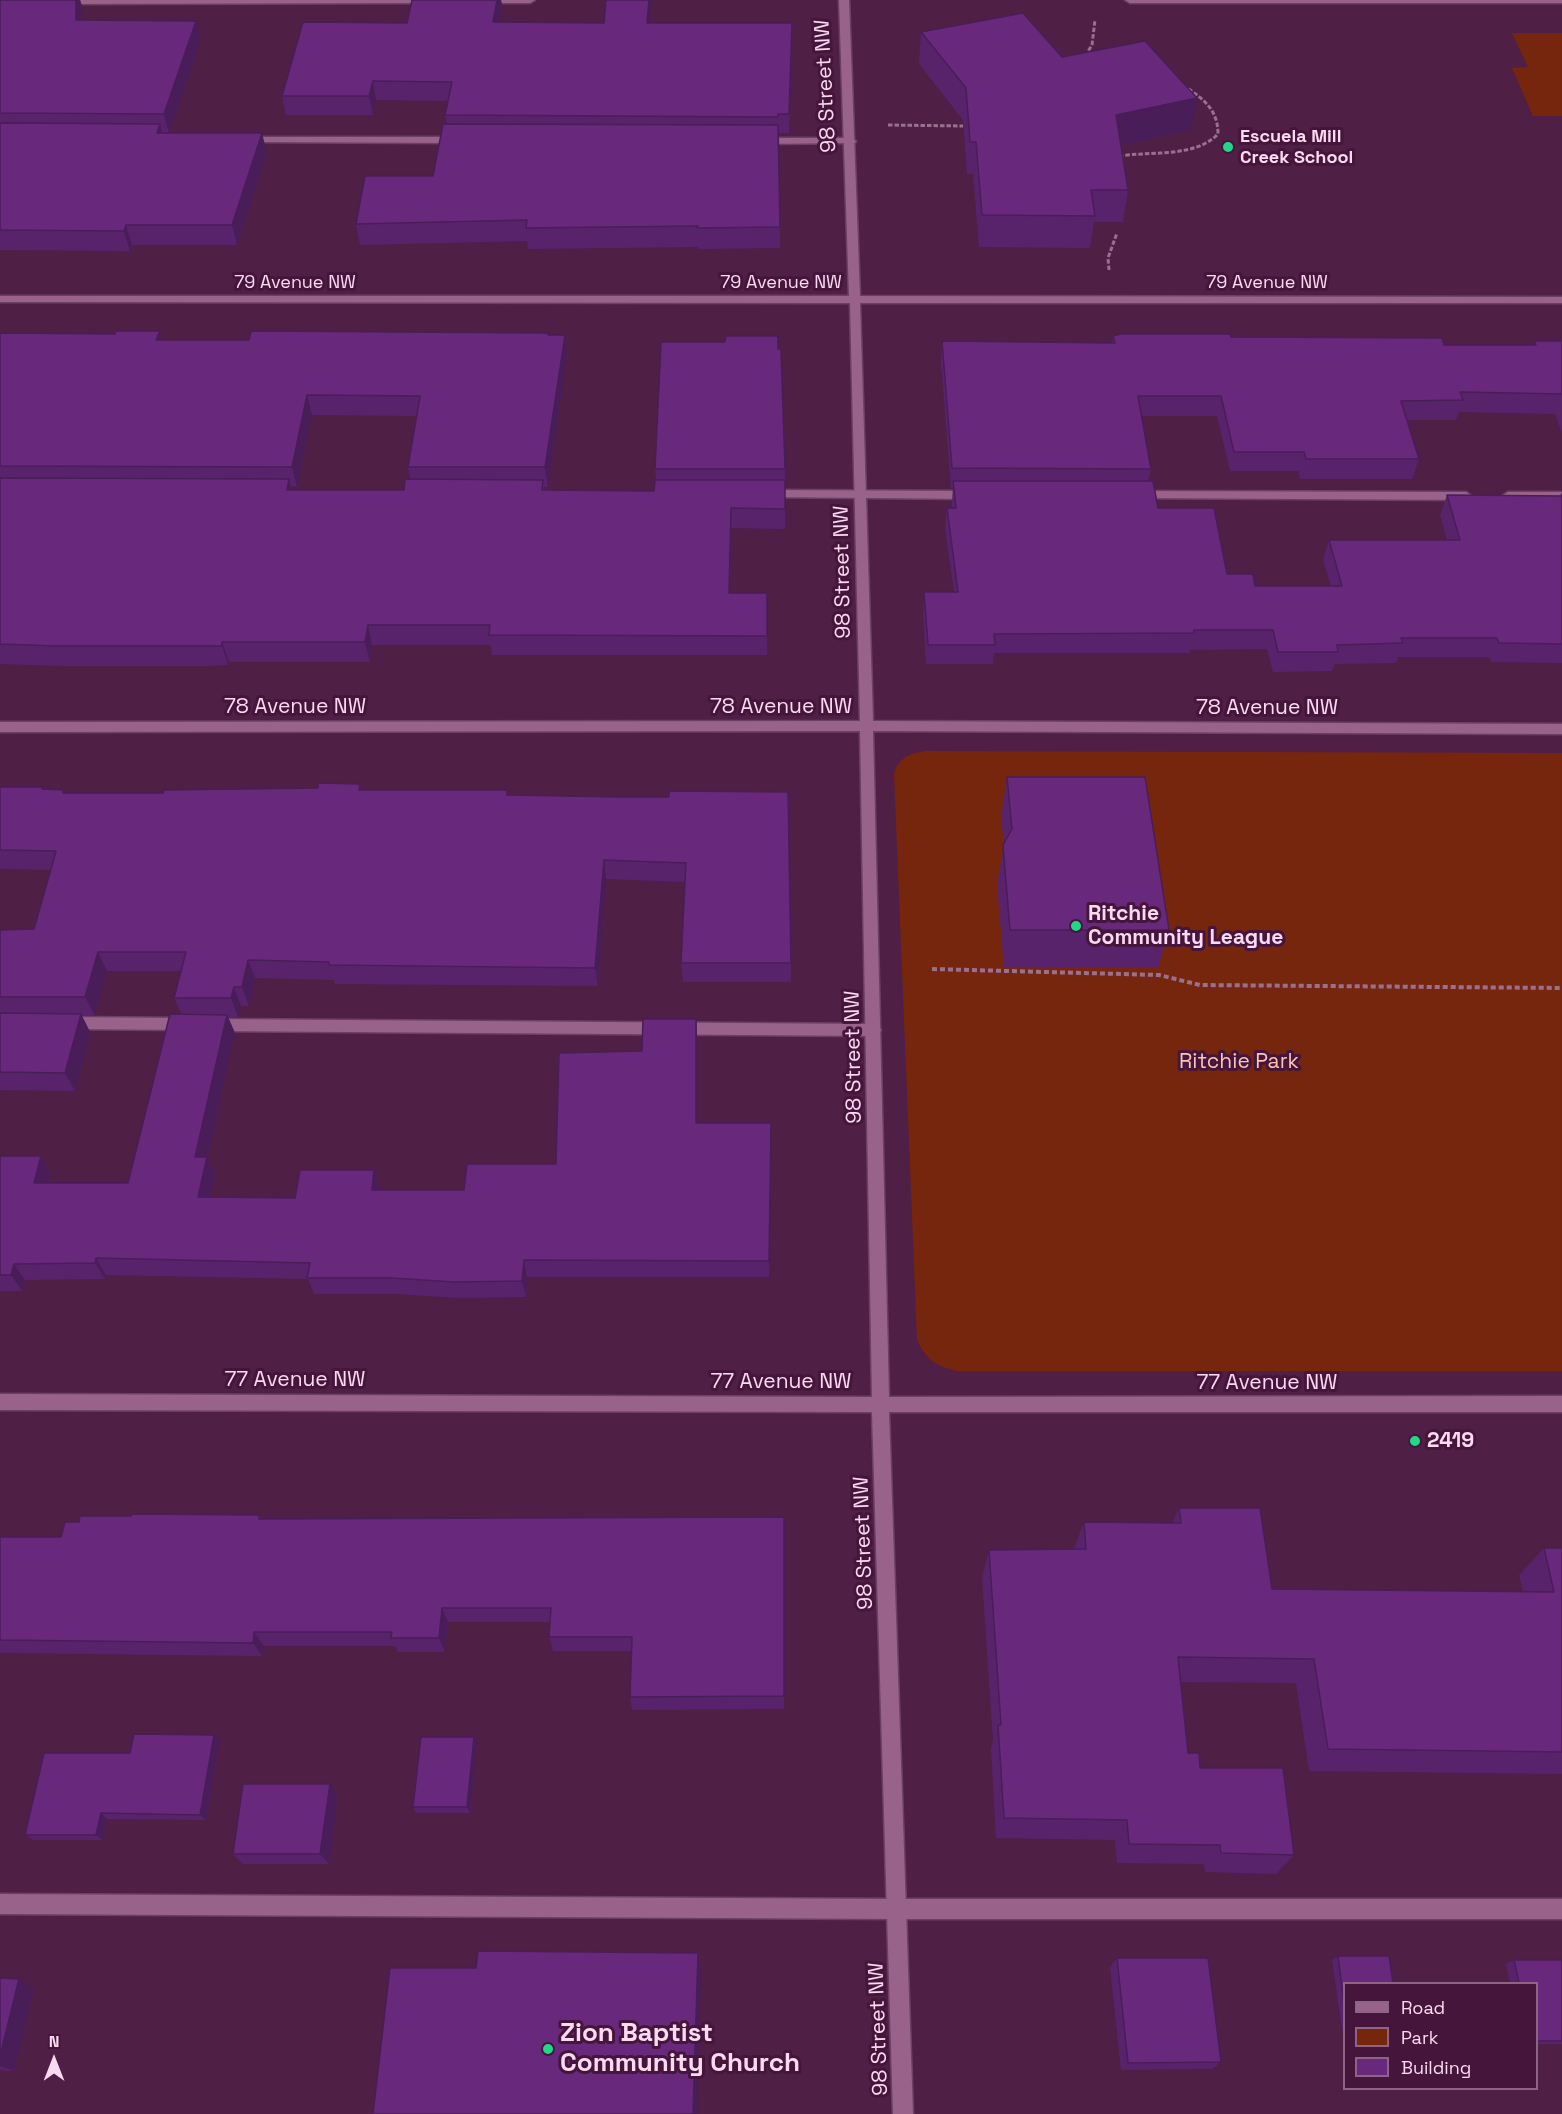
<!DOCTYPE html>
<style>
body{margin:0}
#map{position:relative;width:1562px;height:2114px;overflow:hidden;background:#501f45;font-family:"Space Grotesk",sans-serif}
canvas{display:block}
.legend{position:absolute;left:1343px;top:1982px;width:195px;height:108px;box-sizing:border-box;background:#45153b;border:2px solid #8d6483;margin:0;padding:8px 10px;list-style:none;font-size:18px;color:#fadaf0}
.legend li{display:flex;align-items:center;gap:12px;height:30px}
.legend b{width:30px;border:2px solid #8d6483}
.north{position:absolute;left:24px;top:2030px;width:60px;height:60px;-webkit-text-stroke:4px #45153b;paint-order:stroke;rotate:0deg;font-size:16px;font-weight:700;line-height:24px;text-align:center;color:#fadaf0}
.north::after{content:'';display:block;margin:auto;width:21px;height:27px;background:#fadaf0;clip-path:polygon(50% 0,100% 100%,50% 72%,0 100%)}
</style>
<div id="map">
<canvas width="1562" height="2114"></canvas>
<ul class="legend">
<li><b style="height:8px;background:#99628b"></b>Road</li>
<li><b style="height:16px;background:#76260c"></b>Park</li>
<li><b style="height:16px;background:#68297d"></b>Building</li>
</ul>
<div class="north">N</div>
</div>
<script>
const ctx = document.querySelector('canvas').getContext('2d');
ctx.lineJoin = 'round';
function paint(path, color) { ctx.fillStyle = color; ctx.fill(path, 'evenodd'); }
function stroke(path, color, width, dash) { ctx.strokeStyle = color; ctx.lineWidth = width; ctx.lineCap = dash ? 'butt' : 'round'; ctx.setLineDash(dash || []); ctx.stroke(path); }
function drawText(font, color, halo, rows, align = 'center') {
  ctx.font = font + ' "Space Grotesk",sans-serif'; ctx.lineWidth = 6; ctx.setLineDash([]); ctx.textBaseline = 'middle'; ctx.strokeStyle = halo; ctx.fillStyle = color; for (const [text, x, y, turn = 0] of rows) {
    ctx.save(); ctx.translate(x, y); ctx.rotate((+turn || 0) * Math.PI / 180); ctx.textAlign = isNaN(turn) ? turn : align; if (halo) ctx.strokeText(text, 0, 0); ctx.fillText(text, 0, 0); ctx.restore();
  }
}
const green = new Path2D(`
 M1512 33H1562V116H1533L1512 68 1528 67Z
 M925 751 1562 753V1371H957C936 1366 925 1359 917 1339L894 774C898 758 909 754 925 751Z`);
const pathFar1 = new Path2D(`
 M1085 56 1092 45 1095 20
 M888 125 963 126
 M1119 156C1150 151 1195 158 1218 134 1218 111 1205 100 1187 88
 M1109 270 1108 258 1117 233`);
const path = new Path2D(`
 M932 969 1159 975 1200 985 1562 988`);
const lane = new Path2D(`
 M239 137H459L464 140 459 143 243 142 238 139Z
 M851 138 856 141 855 143 759 144 754 141 759 138Z
 M767 490 971 491 977 495 971 499 763 497V491Z
 M1136 491 1466 492 1472 496 1466 500 1132 498V492Z
 M1508 492H1562V500L1504 499 1502 496Z
 M66 1017 186 1018 191 1020 193 1024 191 1028 186 1030 66 1029 61 1027 59 1023 61 1019Z
 M213 1019 874 1024 879 1026 881 1030 879 1034 874 1036 213 1031 208 1029 206 1025 208 1021Z
 M0 1894 896 1899H1562V1919H896L0 1914Z`);
const street = new Path2D(`
 M58 0H436L431 3 62 4Z
 M477 0H535L530 3H482Z
 M839 0H849L860 296 1562 297V303H860L873 721 1562 724V734L873 731 889 1397 1562 1396V1412H889L913 2114H893L872 1412 0 1410V1394L872 1397 860 731 0 732V722L860 721 850 303 0 302V296H849Z
 M1125 0H1562V3H1130Z`);
const wall = new Path2D(`
 M0 0H80L82 6V20L201 40 169 133 267 153 237 245H132L130 251 0 250Z
 M412 0H501L502 5 499 22 649 23 792 41 789 133H779L780 248 698 249V247L528 249 527 241 360 245 356 224 433 176 447 124 445 115 448 101 376 100 373 115H286L282 96 407 23Z
 M921 32 1062 57 1191 130 1121 145 1128 190 1123 222H1094L1090 248 979 247 973 174H967L963 120 919 64Z
 M0 333 162 340H249L548 333V335H565L567 355 548 487H544L545 490 654 491 656 480 655 469 778 349 785 469V529L731 528 730 593H767V655H492L491 645H372L370 662H229L228 665 211 666H64L0 664ZM312 415 417 416 408 467 410 479 404 490H292L291 486 297 487Z
 M1113 336 1231 337 1444 345H1533L1534 341H1562V433L1555 414 1459 412 1456 420H1407L1419 459 1412 479H1300L1298 471H1230L1217 416H1142L1151 469 1148 481 1158 508 1227 574 1255 586H1331L1323 560 1329 540H1447L1440 515 1447 495 1560 496 1562 492V663L1491 662 1489 657H1398L1396 663 1335 664 1332 671 1273 672 1267 649 1190 650V653H994L993 664H926L923 612 924 592H954L945 528 947 508H952V501L953 488H951L941 361 942 341 1112 343Z
 M1007 777 1169 930 1158 968H1004L997 884 1004 843 1001 817Z
 M0 787 64 790 65 793H163L361 790 508 795 619 797 791 963V982H683L681 963 685 882 606 879 598 986 335 984 334 980 255 978 249 1006H241L238 1017H228L235 1033 207 1158 215 1174 210 1197 295 1198 374 1170 380 1187V1190H464L556 1164 642 1051 696 1019 697 1037V1123L771 1141 769 1277H527L526 1297 459 1298 397 1294H314L308 1279 106 1275 105 1279 25 1280 22 1291H0V1156H41L51 1173 49 1183H128L182 1015 174 998 181 971H107L95 1016H82L90 1032 75 1091 0 1090V930L34 929 51 870 0 869Z
 M1179 1508 1272 1589 1523 1592 1519 1575 1544 1548H1562V1774L1309 1771 1296 1683 1181 1682 1188 1753 1200 1768 1294 1855 1276 1874 1205 1872 1204 1864 1117 1863 1115 1840 996 1838 991 1748 993 1741 982 1577 989 1550 1074 1549 1084 1522 1172 1523Z
 M259 1515 262 1519 784 1517V1709L632 1710 630 1697 632 1651H553L549 1637 550 1622H448L445 1652H398L395 1646H264L262 1656 0 1653V1537H61L79 1522Z
 M220 1741 206 1820 107 1819 103 1840H33L25 1835 130 1753Z
 M477 1743 470 1813H416L413 1807Z
 M338 1796 329 1864H243L233 1854Z
 M1338 1956 1344 1983V2035H1343L1332 1960Z
 M1117 1958 1221 2062 1212 2069 1121 2070 1110 1967Z
 M1514 1960H1562V2044H1536V1983H1510L1506 1964Z
 M0 1978 34 1987 14 2071 0 2070Z`);
const shadedWall = new Path2D(`
 M76 0H80L82 6V40L76 20Z
 M497 0H501L502 5 496 41 493 22Z
 M649 0H651L648 42 647 23Z
 M196 21 201 40 169 133 164 114Z
 M373 81 376 100 373 115 369 96Z
 M1197 98 1191 130 1111 147 1116 115Z
 M160 124 165 144 157 133Z
 M262 133 267 153 237 245 232 225Z
 M126 225 132 245 130 251 124 231Z
 M160 331 166 351 156 340Z
 M565 335 567 355 548 487 545 467Z
 M307 395 312 415 297 487 292 467Z
 M289 479 294 499 287 490Z
 M731 508V528L729 613V593Z
 M368 625 372 645 370 662 365 642Z
 M222 642 229 662 228 665 222 646Z
 M604 860 606 879 598 986 595 968Z
 M98 952 107 971 95 1016 85 997Z
 M248 960 255 978 249 1006 242 987Z
 M234 987 241 1006 238 1017 231 998Z
 M81 1014 90 1032 75 1091 65 1073Z
 M227 1015 235 1033 207 1158 215 1174 206 1214 198 1197 195 1157Z
 M696 1019 697 1037V1140L696 1123Z
 M41 1156 51 1173 45 1200 34 1183Z
 M374 1170 380 1187 377 1207 372 1190Z
 M96 1258 106 1275 105 1279 95 1263Z
 M524 1260 527 1277 526 1297 522 1281Z
 M14 1264 25 1280 22 1291 11 1275Z
 M442 1608 448 1622 445 1652 439 1638Z
 M254 1632 264 1646 262 1656 253 1643Z
 M214 1735 220 1741 206 1820 200 1815Z
 M474 1737 477 1743 470 1813 467 1807Z
 M330 1784 338 1796 329 1864 320 1854Z
 M101 1813 107 1819 103 1840 96 1835Z
 M698 1953 701 1969 697 2114H693Z
 M19 1979 34 1987 14 2071 0 2066V2056Z`);
const building = new Path2D(`
 M0 0H76V20L196 21 164 114 0 113Z
 M412 0H497L493 22 604 23 606 0H649L647 23H792L789 114H778V117L445 115 452 82 373 81 369 96H282L303 22 407 23Z
 M1023 13 1062 57 1145 41 1197 98 1116 115 1128 190H1091L1095 216 982 215 976 142H970L966 88 921 32Z
 M0 123 160 124 157 133H262L232 225H126L124 231 0 230Z
 M443 124 778 125 780 227 697 228 698 226 526 228 527 220 356 224 365 176H433Z
 M116 331H160L156 340H249L251 331 548 333V335H565L545 467H408L420 396 307 395 292 467 0 466V333L115 334Z
 M1121 334H1230L1231 337 1442 338 1444 345H1536L1534 341H1562V394L1460 392 1463 400 1401 401 1419 459H1306L1304 452H1234L1221 396H1138L1151 469 952 468 942 341 1115 343 1113 336Z
 M726 336H778V349H781L785 469H655L661 342H725Z
 M0 478 289 479 287 490H404L405 479 543 480 542 490 654 491 655 480H785V509L731 508 729 593H767V636L489 635 490 625H368L365 642H222V646H56L0 644Z
 M953 481H1153L1158 508H1214L1227 574H1253L1255 586H1342L1329 540H1460L1447 495 1562 496V644L1499 643 1497 638H1401L1403 643 1337 645 1338 652H1278L1273 630H1194V633L994 634 995 645H928L924 592H958L947 508H956Z
 M1007 777H1145L1169 930H1010L1003 845 1012 829Z
 M318 783 360 784 359 790H507V795L619 797H669V791L788 792 791 963H681L686 863 604 860 595 968 329 965V962L248 960 242 987H234L231 998H174L186 952H98L85 997H0V930L34 929 56 851 0 850V787H43L42 789 64 790 63 793H163L164 790 318 788Z
 M0 1013 81 1014 65 1073 0 1072Z
 M170 1014 227 1015 195 1157H207L198 1197 295 1198 300 1170H374L372 1190H464L467 1164H556L559 1053 642 1051 643 1019H696V1123H771L769 1261 524 1260 522 1281 454 1282 392 1278H307L310 1263 96 1258 95 1263 14 1264 11 1275H0V1156H41L34 1183H128Z
 M1179 1508H1260L1272 1589 1554 1592 1544 1548H1562V1752L1328 1749 1314 1659 1178 1657 1188 1753H1199L1200 1768H1283L1294 1855 1221 1853 1220 1845 1129 1844 1127 1820 1004 1818 998 1725H1001L989 1550 1086 1549 1084 1522 1181 1523Z
 M131 1514 259 1515V1519L784 1517V1696L630 1697 632 1637H549L551 1608H442L439 1638H391L392 1632H254L253 1643 0 1640V1537H61L65 1522H79L80 1516H131Z
 M134 1734 214 1735 200 1815 101 1813 96 1835H25L44 1753H130Z
 M421 1737H474L467 1807H413Z
 M243 1784H330L320 1854H233Z
 M478 1951 698 1953 693 2114H373L390 1968H476Z
 M1338 1956H1389L1393 1983H1344V2003Z
 M1117 1958H1208L1221 2062 1128 2063Z
 M1514 1960H1562V2041H1536V1983H1519Z
 M0 1978 19 1979 0 2056Z`);
const markers = [
 [1228,147,6,"#20d887"],
 [1076,926,6,"#20d887"],
 [1415,1441,6,"#20d887"],
 [548,2049,6,"#20d887"]
];
const farPoinames = [
 ["Escuela Mill",1240,137],
 ["Creek School",1240,158]
];
const farStreetnames = [
 ["79 Avenue NW",295,283],
 ["79 Avenue NW",781,283],
 ["79 Avenue NW",1267,283]
];
const streetNames = [
 ["98 Street NW",826,86,-93],
 ["98 Street NW",843,572,-91],
 ["78 Avenue NW",295,707],
 ["78 Avenue NW",781,707],
 ["78 Avenue NW",1267,708],
 ["98 Street NW",854,1057,-91],
 ["77 Avenue NW",295,1380],
 ["77 Avenue NW",781,1382],
 ["77 Avenue NW",1267,1383],
 ["98 Street NW",864,1543,-92],
 ["98 Street NW",879,2029,-92]
];
const poiNames = [
 ["Ritchie",1088,914],
 ["Community League",1088,938],
 ["2419",1427,1441]
];
const parkNames = [
 ["Ritchie Park",1239,1062]
];
const nearPoinames = [
 ["Zion Baptist",560,2034],
 ["Community Church",560,2064]
];
paint(green, '#76260c');
stroke(lane, '#6b4062', 3);
stroke(street, '#6b4062', 3);
stroke(pathFar1, '#99708f', 3, [4.5, 2]);
stroke(path, '#99708f', 4, [5, 3]);
paint(lane, '#99628b');
paint(street, '#99628b');
paint(wall, '#59236c');
paint(shadedWall, '#491d58');
paint(building, '#68297d');
stroke(building, '#491d58', 1.5);
for (const [x, y, r, color] of markers) { const dot = new Path2D(); dot.arc(x, y, r, 0, 2 * Math.PI); ctx.fillStyle = color; ctx.fill(dot); stroke(dot, '#45153b', 2); }
drawText('bold 18px', '#fadaf0', '#45153b', farPoinames, 'left');
drawText('18px', '#fadaf0', '#45153b', farStreetnames);
drawText('21px', '#fadaf0', '#45153b', streetNames);
drawText('bold 21px', '#fadaf0', '#45153b', poiNames, 'left');
drawText('21px', '#fcc4b3', '#45153b', parkNames);
drawText('bold 26px', '#fadaf0', '#45153b', nearPoinames, 'left');
</script>
